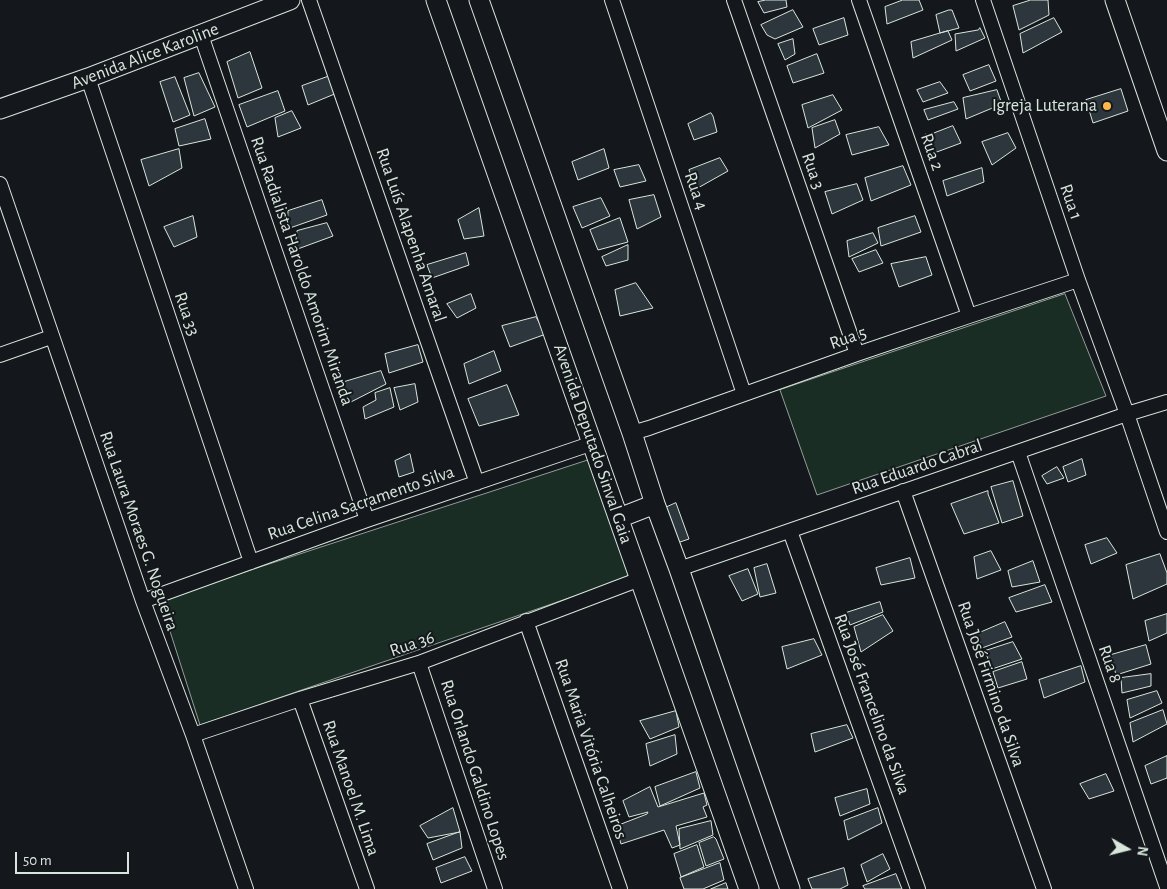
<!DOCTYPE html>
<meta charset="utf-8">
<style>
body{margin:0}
#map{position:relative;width:1167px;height:889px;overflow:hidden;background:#14181c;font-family:"Alegreya Sans",sans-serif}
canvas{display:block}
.north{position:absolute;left:1102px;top:824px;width:50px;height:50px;-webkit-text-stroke:4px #14181c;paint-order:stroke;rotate:98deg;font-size:14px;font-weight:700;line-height:20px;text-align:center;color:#d8e6dc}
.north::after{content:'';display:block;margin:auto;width:18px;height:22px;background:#d8e6dc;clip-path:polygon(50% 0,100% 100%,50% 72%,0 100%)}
.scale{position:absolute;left:15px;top:852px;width:114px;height:22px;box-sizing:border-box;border:2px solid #d8e6dc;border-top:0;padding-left:6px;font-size:15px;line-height:18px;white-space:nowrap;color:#d8e6dc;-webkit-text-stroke:4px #14181c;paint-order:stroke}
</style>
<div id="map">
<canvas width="1167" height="889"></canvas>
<div class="north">N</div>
<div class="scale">50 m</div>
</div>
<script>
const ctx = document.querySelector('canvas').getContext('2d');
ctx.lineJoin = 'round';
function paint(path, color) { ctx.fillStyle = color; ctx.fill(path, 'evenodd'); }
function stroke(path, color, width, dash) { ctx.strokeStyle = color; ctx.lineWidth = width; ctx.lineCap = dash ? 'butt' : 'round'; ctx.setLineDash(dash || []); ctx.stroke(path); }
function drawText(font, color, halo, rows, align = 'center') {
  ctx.font = font + ' "Alegreya Sans",sans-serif'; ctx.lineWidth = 4; ctx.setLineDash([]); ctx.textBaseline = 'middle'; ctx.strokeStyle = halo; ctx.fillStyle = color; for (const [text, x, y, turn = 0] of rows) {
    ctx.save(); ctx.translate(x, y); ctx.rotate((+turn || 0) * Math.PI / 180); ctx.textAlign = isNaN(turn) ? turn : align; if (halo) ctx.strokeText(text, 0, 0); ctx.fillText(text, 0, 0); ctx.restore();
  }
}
const green = new Path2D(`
 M1065 294 1106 396 817 495 780 390Z
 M592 459 630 577 200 725 160 600Z`);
const building = new Path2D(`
 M766 0H786L787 7 764 13 758 2Z
 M903 0H919L923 10 887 24 885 7Z
 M1031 0H1048L1049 15 1019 30 1013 6Z
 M793 10 803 27 775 39 767 35 761 25Z
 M949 10H952L959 28 940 33 936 15Z
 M844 18 848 35 819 45 813 29Z
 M1054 18 1062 32 1023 53 1020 34Z
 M980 28 985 38 956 51 955 34 978 30Z
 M948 31 952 40 913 58 911 42Z
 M793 39 795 54 785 60 778 44Z
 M250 52 262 88 238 98 227 62Z
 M817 54 824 73 793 83 787 66Z
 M989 65 996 81 970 91 963 75Z
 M199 73 215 107 194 116 184 78Z
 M330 76 337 93 308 105 302 86Z
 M175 77 190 115 173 122 160 82Z
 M940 82 948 93 923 102 917 90Z
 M1121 89 1128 111 1093 123 1086 100Z
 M997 90 1002 104 966 119 963 98Z
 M278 91 285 111 247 127 239 105Z
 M833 95 842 110 808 128 802 105Z
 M954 102 958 109 928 120 924 110Z
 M292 111 301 128 278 137 275 118Z
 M711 113 713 116 717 132 694 140 688 124Z
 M205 119 211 139 179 146 175 129Z
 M835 120 840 134 815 148 812 128Z
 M953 126 961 143 934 153 925 134 928 135Z
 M879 127 889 145 852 155 846 135Z
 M1008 133 1016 148 992 165 982 142Z
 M179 149 182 168 149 186 141 160Z
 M604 149 609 168 578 180 572 162Z
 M720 158 728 171 696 189 689 170Z
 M639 165 646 181 620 187 614 170Z
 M903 166 911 185 871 201 865 178Z
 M982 168 984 182 947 196 943 181Z
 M857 184 863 200 832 214 825 192Z
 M654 195 661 217 637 229 629 200Z
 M601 198 610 216 582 228 573 207Z
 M322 200 327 215 287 229 288 211Z
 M479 208 484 236 464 239 458 220Z
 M193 216 197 237 174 247 164 227Z
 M915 216 921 232 881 246 878 228Z
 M620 218 628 242 598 250 590 230Z
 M327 223 333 236 295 250 297 231Z
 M873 233 878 243 849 257 847 241Z
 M628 245V260L606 266 602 257Z
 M876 250 883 263 859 272 852 259Z
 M466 253 469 265 432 278 427 265Z
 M926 257 932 275 899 287 891 264Z
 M636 283 653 308 620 316 615 290Z
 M471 294 476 308 457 318 447 304Z
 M536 317 546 334 510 347 502 326Z
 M418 345 423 362 389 373 385 354Z
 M494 351 501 371 469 384 464 364Z
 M381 371 386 384 347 404 341 383Z
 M415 384 418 402 400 410 394 388Z
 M507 385 519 415 479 426 468 399Z
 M390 388 394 407 365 419 363 407 376 400 375 393Z
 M410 454 414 472 399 477 395 461Z
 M1082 459 1086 475 1068 482 1063 467Z
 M1057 467 1064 478 1047 484 1042 476Z
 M1013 481 1023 516 1002 523 991 487Z
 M988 491V494L999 523 964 534 951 504Z
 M676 503 689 539 677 543 665 508Z
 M1107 538 1117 553 1091 564 1085 545Z
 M991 551 1001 570 977 579 974 557Z
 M1160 554 1167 573V584L1133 599 1126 565Z
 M910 558 915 578 881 585 876 568Z
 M1033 561 1040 582 1012 587 1008 571Z
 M767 564 776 593 760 597 754 568Z
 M748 569 758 594 742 601 729 576Z
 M1045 585 1052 602 1016 612 1009 598Z
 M880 602 883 612 850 625 846 613Z
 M1167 614V633L1149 641 1145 621Z
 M883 615 893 631 861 652 854 627Z
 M1005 622 1012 637 982 648 977 634Z
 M814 639 822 655 787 669 782 647Z
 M1013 642 1022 659 992 669 985 651Z
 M1146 645 1151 664 1116 675 1111 655Z
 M1022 662 1027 679 998 688 993 672Z
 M1081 666 1085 682 1044 698 1039 680Z
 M1151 674V686L1122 693 1121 678Z
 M1157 691 1162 703 1130 718 1127 700Z
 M1163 710 1167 724 1133 742 1130 723Z
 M676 711 679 727 650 739 640 721Z
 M847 725 853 738 815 752 811 734Z
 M675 735 677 754 650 766 646 744Z
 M1167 756V778L1151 784 1145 766Z
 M696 772 700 788 660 806 655 787Z
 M1106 774 1114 791 1089 799 1080 784Z
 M650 787 658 807 704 793 707 805 703 807 707 817 676 826 680 845 672 848 664 830 621 844 616 826 647 814 648 812 629 817 623 801Z
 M867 789 870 804 840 816 835 798Z
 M453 808 460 832 428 838 420 826Z
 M878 808 882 823 848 840 844 821Z
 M711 821 713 835 680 849 679 829Z
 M460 832 462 848 433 860 427 844Z
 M714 837 716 839 724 859 706 866 699 843Z
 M697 845 704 867 681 877 674 854Z
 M883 854 890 869 867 882 861 865Z
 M465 857 472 871 441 883 436 868Z
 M720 863 724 880 703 889H684L680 878Z
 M844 868 848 885 840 889H812L808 879Z
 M896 874 902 889H865L863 886Z
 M726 883 728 889H711Z`);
const street = new Path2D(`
 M309 0 477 483
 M612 0 744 394
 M734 0 857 354
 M859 0 969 316
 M983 0 1078 280 1127 414 1167 532
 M201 35 367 520
 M88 78 251 562
 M0 184 143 601 193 735 246 889
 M0 355 51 337
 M632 433 649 428 857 354 969 316 1078 280
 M1018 452 1167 887
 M903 491 1044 889
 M790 531 918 889
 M679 569 1127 414 1167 402
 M143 601 367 520 593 443
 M526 621 620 889
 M419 663 495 889
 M300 699 367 889
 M193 735 300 699 419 663 640 579`);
const secondary = new Path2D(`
 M436 0 749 889
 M479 0 632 433 655 504 679 569 790 889
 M1115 0 1167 151
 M0 109 88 78 290 0
 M619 518 655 504`);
const markers = [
 [1107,106,5,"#ffb74d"]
];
const streetNames = [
 ["Avenida Alice Karoline",145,56,-21],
 ["Rua 2",932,152,71],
 ["Rua 3",813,171,71],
 ["Rua 4",696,191,71],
 ["Rua 1",1071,202,71],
 ["Rua Luís Alapenha Amaral",411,235,71],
 ["Rua Radialista Haroldo Amorim Miranda",302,271,71],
 ["Rua 33",187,314,71],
 ["Rua 5",848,338,-19],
 ["Avenida Deputado Sinval Gaia",593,444,71],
 ["Rua Eduardo Cabral",917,467,-19],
 ["Rua Celina Sacramento Silva",361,503,-19],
 ["Rua Laura Moraes G. Nogueira",139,531,71],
 ["Rua 36",412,644,-19],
 ["Rua 8",1110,664,71],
 ["Rua José Firmino da Silva",991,684,71],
 ["Rua José Francelino da Silva",872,704,70],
 ["Rua Maria Vitória Calheiros",591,749,71],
 ["Rua Orlando Galdino Lopes",475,770,72],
 ["Rua Manoel M. Lima",351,788,71]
];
const poiNames = [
 ["Igreja Luterana",1097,106]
];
paint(green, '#1a2d24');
stroke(green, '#939e99', 1);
paint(building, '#2c363c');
stroke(building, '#d8e6dc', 1);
stroke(street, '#d8e6dc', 16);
stroke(secondary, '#d8e6dc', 21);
stroke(street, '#14181c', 14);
stroke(secondary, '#14181c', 19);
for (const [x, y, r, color] of markers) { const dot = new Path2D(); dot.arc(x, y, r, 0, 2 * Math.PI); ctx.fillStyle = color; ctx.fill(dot); stroke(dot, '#14181c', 2); }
drawText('18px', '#d8e6dc', '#14181c', streetNames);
drawText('18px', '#d8e6dc', '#14181c', poiNames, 'right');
</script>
